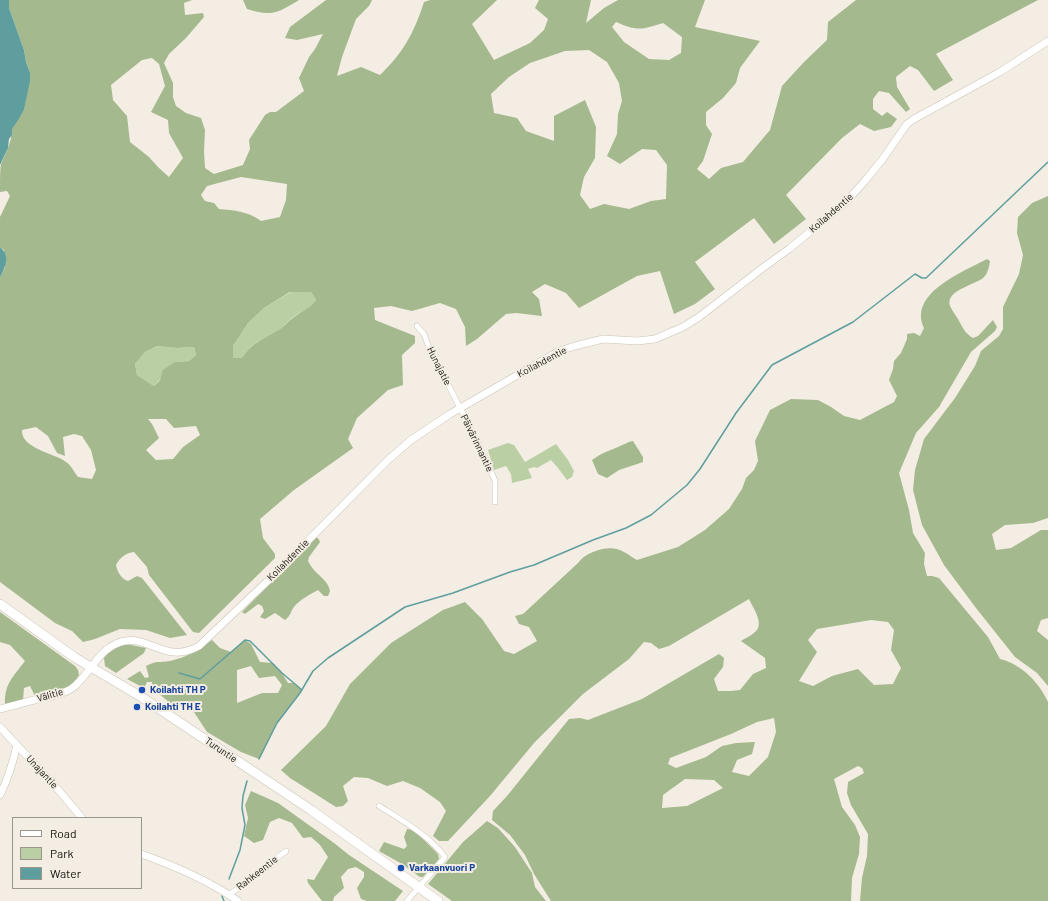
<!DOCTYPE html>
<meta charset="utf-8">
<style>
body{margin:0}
#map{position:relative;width:1048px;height:901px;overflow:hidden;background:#f4ede3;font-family:Barlow,sans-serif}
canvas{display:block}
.legend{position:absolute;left:12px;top:817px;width:130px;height:72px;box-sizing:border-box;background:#f4ede3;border:1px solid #9a958d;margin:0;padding:5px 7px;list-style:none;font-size:12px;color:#13100d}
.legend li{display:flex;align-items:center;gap:8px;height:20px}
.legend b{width:20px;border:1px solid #9a958d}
</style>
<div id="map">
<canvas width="1048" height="901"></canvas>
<ul class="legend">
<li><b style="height:5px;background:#fff"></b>Road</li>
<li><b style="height:11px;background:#bbcfa5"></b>Park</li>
<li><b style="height:11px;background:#5f9e9e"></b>Water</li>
</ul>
</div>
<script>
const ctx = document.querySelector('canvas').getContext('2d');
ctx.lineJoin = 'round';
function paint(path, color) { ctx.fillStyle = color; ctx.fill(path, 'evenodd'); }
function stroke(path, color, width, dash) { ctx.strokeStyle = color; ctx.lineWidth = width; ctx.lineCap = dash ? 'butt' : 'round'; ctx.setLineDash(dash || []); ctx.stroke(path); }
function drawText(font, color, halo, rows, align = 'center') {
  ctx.font = font + ' Barlow,sans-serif'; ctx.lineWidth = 4; ctx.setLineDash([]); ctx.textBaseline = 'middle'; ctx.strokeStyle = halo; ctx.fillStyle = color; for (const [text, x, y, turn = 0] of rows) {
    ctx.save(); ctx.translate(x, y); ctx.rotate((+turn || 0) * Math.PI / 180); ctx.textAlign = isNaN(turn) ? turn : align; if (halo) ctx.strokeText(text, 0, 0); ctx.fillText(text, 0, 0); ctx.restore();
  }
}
const green = new Path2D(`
 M291 292H311L316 300C307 311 302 310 292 318 287 322 283 327 278 331 262 341 253 340 242 358H233V346L248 323 264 308Z
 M157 346 177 348 194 347 196 355 189 361 175 362 154 386 137 375 135 364 145 352Z
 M508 443 514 445 525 462 556 444 568 460 574 471 572 477 567 480 558 468 551 460 537 468 534 467 528 469 532 478 512 483 511 474 506 466 494 470 488 450Z`);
const forest = new Path2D(`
 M9 0H192L184 3 185 15 203 13 204 17 186 38 169 54 164 63 173 83V97L176 106 186 113 201 118 205 130 204 151 205 168 214 174 243 165 250 149 249 140 265 115 270 112H276L304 91 299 78 309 57 315 49 323 34 297 40 285 38 290 27 326 0H372L369 6 356 19 342 57 337 76 361 67 380 75C403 53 414 33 424 2L430 0H497L472 24 494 60 530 43 544 30 548 19 535 8 539 0H591L586 23 604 8 618 0H705L695 27 760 41 740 68 736 83 723 98 706 112V125L712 134 703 161 697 169 709 179 721 168 743 162 770 130 782 86 804 62 827 40 828 22 856 0H1038L936 54 953 80 934 91 918 70 910 66 896 77 897 87 910 109 906 112 889 93 879 91 873 99V109L882 116 887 112 897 119 891 127 874 131 860 124 842 138 786 195 806 219 774 244 754 218 695 262 715 289 695 304 674 314 660 271 637 276 579 308 566 293 545 284 532 292 539 299 542 316 516 313 506 314 477 339 466 346 465 327 456 309 440 303 412 311 391 306 374 308 375 320 415 336V343L402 355 403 385 388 390 357 418 348 439 353 448 294 490 260 519 263 538 275 554V558L199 633 193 632 149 575 147 567 134 552C126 553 120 557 116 565 117 571 121 579 128 581L137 576 142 578 187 635 170 638 146 630 120 629 95 639 83 642 72 631 55 623 0 582V278L5 267 4 250 0 247V217L10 196 7 191 0 192C0 184 0 170 1 164 6 153 12 141 12 129L30 73 26 62 24 50 9 8ZM616 22C637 31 641 30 663 23L682 37 681 53 669 60 649 59 624 42 612 27ZM589 50 607 62 619 83 622 101 618 114 617 134 607 156 620 164 642 149 656 150 667 165 666 199 651 201 629 209 604 204 590 209 580 195 584 177 595 158 596 127 585 100 554 116V141L526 131 517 118 494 113 491 94 509 77 530 63 565 51ZM152 58 159 64 165 86 151 112 168 120 169 133 183 158 169 177 158 167 149 157 130 142 127 116 113 100 111 85 142 60ZM241 177 287 184 286 200 280 217 261 221C250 212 233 210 219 209L214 203 205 201 201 195 207 186ZM290 292H311L316 300C309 309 303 310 294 317 288 321 283 328 277 331 262 340 251 343 242 358H233V346L248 323 264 308ZM157 346 177 348 194 347 196 355 189 361 175 362 163 370 160 380 154 386 137 375 135 364 145 352ZM148 419H166L174 428 196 426 200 435 183 447 173 459 156 460 146 450 159 438 152 424ZM36 427 48 436 57 453 65 456 63 437 74 434 82 436 91 450 96 470 92 479 78 477C74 472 71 465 66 462 55 453 21 449 22 430Z
 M243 0H299C278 13 271 17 247 9Z
 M1048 196V518L1033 523 1005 525 992 534 996 550 1011 548 1041 530H1048V618L1041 620 1037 631 1048 640V686L1037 673 1015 657 976 608 944 565 922 525 913 490 915 470 924 439 955 398 975 366 981 351 999 336 1003 329V307L1019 274 1023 255 1017 233 1018 217 1032 203Z
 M987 259 990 261C989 267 988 274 983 278 975 285 945 290 950 306 952 310 955 315 958 319 961 325 966 335 973 338L978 336 993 320 997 327 995 331 971 352 939 407 916 433 899 473 909 510 913 533 925 553 924 564 927 576H932L939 578 988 637 1000 659C1021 664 1039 682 1048 702V901H860L862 878 867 856 868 834 851 805 847 793 848 782 864 773 862 768 858 766 834 779 842 807 855 825 860 837 859 854 852 878 851 901H551L534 874 525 855 510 835 492 820 493 811 507 796 569 719 580 718 588 720 642 699 719 654 724 658 723 667 714 679 718 691H731L740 690 753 674 766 668 765 658 741 641C745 638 751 636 755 632 765 624 753 608 749 599L669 646 659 649 651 643 644 642 629 659 583 694 534 743 490 796 448 841H439L433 836 446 811 440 802 420 788 403 781 387 786 368 778 354 777 343 786 348 801 343 806 336 807 290 778 281 770 326 726 350 684 391 643 443 610 465 602 482 619 504 651 514 654 537 641 529 627 519 624 515 616 523 614 578 563C585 553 604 546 617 549 624 551 630 556 637 560L678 547 705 530 729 509 742 489 746 478 754 470 758 461 755 441 770 410 791 399 818 400 831 407 844 416 860 420 894 402 897 396 889 380 893 369 894 361 901 353 907 339V334L914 333 920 336 924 328C908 293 963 272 987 259ZM871 620 888 622 894 630 891 650 901 668 893 684 874 685 858 669 832 676 813 686 799 681 817 652 808 640 817 629ZM774 718 776 732 768 757 749 776 732 772 737 760 752 754 755 742 736 743 722 746 706 757 676 768 668 764 670 758 731 734 757 722ZM685 779 714 780 723 788 687 806 662 808 663 795Z
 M633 441 643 457V462L619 470 607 478 598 474 592 460C600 454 608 451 618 447 623 445 627 442 633 441Z
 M315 538H318L320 542 309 557 308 561C310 564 311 567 314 570 320 577 328 581 330 591L328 596H324L318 590C311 594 299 600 294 607 290 612 292 614 285 620L275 613 265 619 260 617 264 611 262 606 258 604 245 614 242 612Z
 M0 612 75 666 78 670 79 675C71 692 52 693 35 696L30 686 24 688 23 700 5 705C4 684 13 677 25 661L10 645 0 642Z
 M212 640 220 648 231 652 245 640 251 644 260 662 273 663 282 673 288 683H293L302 690 277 723 259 759 241 752 207 732 188 703H170L152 688V682H147L144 688 127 679 140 671 145 678 149 677 146 666C158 660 159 663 170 661 188 657 198 650 212 640ZM251 666 259 678 275 676 282 685 278 693H262L237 703V670Z
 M126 644 146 648 144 653 116 673 105 666 104 658 111 649Z
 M251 791 278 803 334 843 349 855 403 891 395 901H367L361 899 357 888 364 877V872L356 867 348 869 341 877 344 888 334 897 333 901H322L308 883 307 879 314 880 328 857 320 845 311 837 303 838 292 823 279 818 270 822 263 840 254 843 244 836 248 818 245 805Z
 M487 821 498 828 515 847 532 873 535 887 546 901H452L428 884 463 842Z
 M407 829 414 830 438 854 439 859 423 877H420L402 864 379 851 384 842 404 849 407 846 404 837Z`);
const water = new Path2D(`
 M0 0H9V8L24 50 26 62 30 73V81L24 109 20 117 12 129V135L9 139 8 148 0 165V172Z
 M0 247C11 256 5 267 0 278Z`);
const stream = new Path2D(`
 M179 673 200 679 245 640 250 641 282 673 302 690
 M259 759 277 723 300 693 313 671 328 658 405 607 453 593 510 572 534 565 593 540 626 528 651 515 687 485 700 469 736 413 772 365 853 322 915 274 922 278H926L1048 162
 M229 879 240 850 245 825 242 808 243 796 247 781
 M222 896 224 901`);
const street = new Path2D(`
 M417 326 424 334 428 345 486 459 495 481V502
 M379 806C403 821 428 835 445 857L407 901
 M229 895 286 851`);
const secondary = new Path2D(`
 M0 709C13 706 26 702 38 699 50 696 61 695 71 689 91 675 98 646 125 641 152 637 167 664 199 646L275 574 388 460 411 440 450 414 559 351 575 346 603 339 637 341 655 339 683 327 699 317 764 267 789 249 846 202 864 182 882 160 907 124 914 119 1000 72 1048 41
 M0 727 55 786 82 818
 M0 795C8 779 13 762 17 745
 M141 854C175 866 208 880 238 901`);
const highway = new Path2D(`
 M0 604 74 657 143 698 311 810 438 901`);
const markers = [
 [142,690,4,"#1a4fb4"],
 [137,707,4,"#1a4fb4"],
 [401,868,4,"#1a4fb4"]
];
const streetNames = [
 ["Koilahdentie",831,213,-41],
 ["Koilahdentie",542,362,-28],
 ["Hunajatie",439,366,63],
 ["Päivärinnantie",477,443,64],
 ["Koilahdentie",288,560,-45],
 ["Välitie",50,695,-16],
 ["Turuntie",221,750,34],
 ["Unajantie",42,772,47],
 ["Rahkeentie",257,873,-38]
];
const transitNames = [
 ["Koilahti TH P",150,690],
 ["Koilahti TH E",145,707],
 ["Varkaanvuori P",409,868]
];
paint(green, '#bbcfa5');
paint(forest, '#a4b98d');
paint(water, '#5f9e9e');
stroke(stream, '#5f9e9e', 1.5);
stroke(street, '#c9c2b8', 6);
stroke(secondary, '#c9c2b8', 8);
stroke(highway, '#c9c2b8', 10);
stroke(street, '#fff', 5);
stroke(secondary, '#fff', 7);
stroke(highway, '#fff', 9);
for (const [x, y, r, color] of markers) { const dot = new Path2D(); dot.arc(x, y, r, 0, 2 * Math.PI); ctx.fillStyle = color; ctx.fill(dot); stroke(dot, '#f4ede3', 1.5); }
drawText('10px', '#13100d', '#f4ede3', streetNames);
drawText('bold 10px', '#164399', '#f4ede3', transitNames, 'left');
</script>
